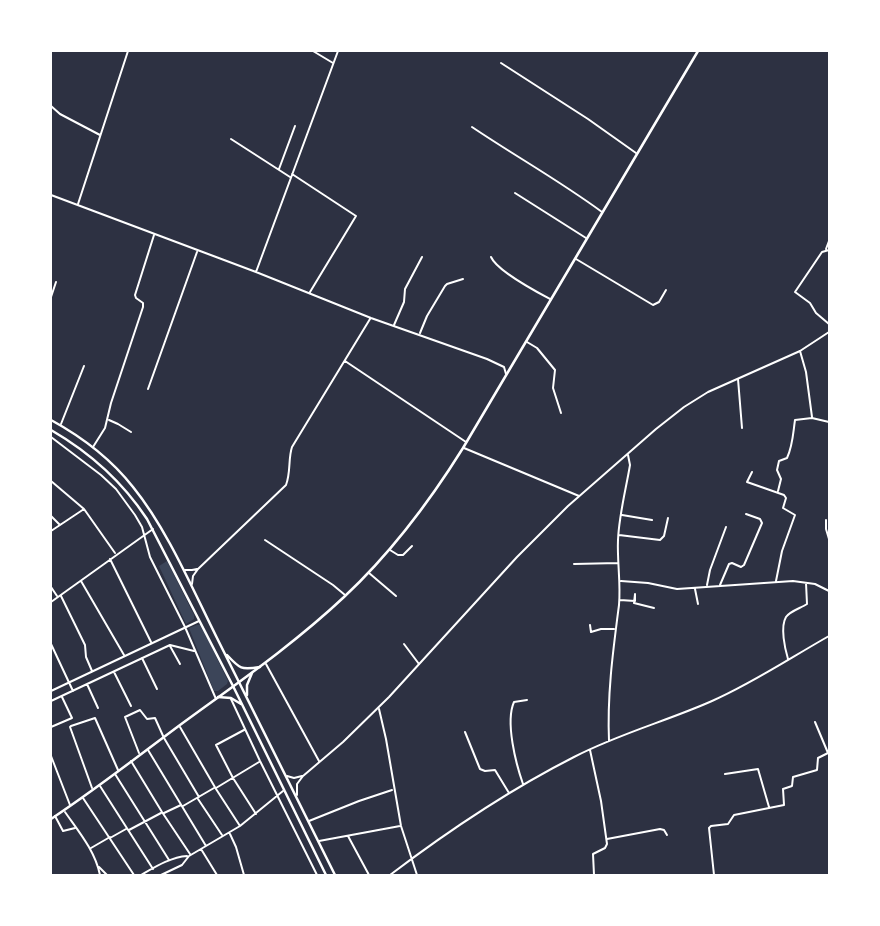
<!DOCTYPE html>
<style>
body{margin:0}
#map{position:relative;width:880px;height:926px;overflow:hidden;background:#2d3142;font-family:"Sofia Sans Condensed",sans-serif}
canvas{display:block}
.frame{position:absolute;inset:0;border:52px solid #fff;pointer-events:none}
</style>
<div id="map">
<canvas width="880" height="926"></canvas>
<div class="frame"></div>
</div>
<script>
const ctx = document.querySelector('canvas').getContext('2d');
ctx.lineJoin = 'round';
function paint(path, color) { ctx.fillStyle = color; ctx.fill(path, 'evenodd'); }
function stroke(path, color, width, dash) { ctx.strokeStyle = color; ctx.lineWidth = width; ctx.lineCap = dash ? 'butt' : 'round'; ctx.setLineDash(dash || []); ctx.stroke(path); }
const green = new Path2D(`
 M167 561 194 615V619L186 624 159 566Z
 M197 625H201L228 681 227 684 218 691H214L189 628Z`);
const minor = new Path2D(`
 M313 51 333 63
 M501 63 588 119 636 153
 M51 106 60 114 100 135
 M472 127C515 156 560 181 602 212
 M231 139 290 177
 M279 169 295 126
 M292 174 356 216 310 292
 M515 193 586 238
 M51 195 256 272 371 318 487 359 504 367 506 374
 M78 204 128 51
 M826 249 829 241
 M829 250 822 252 795 292 810 303 816 313 829 324
 M491 257C497 271 535 291 550 299
 M576 259 653 305 659 302 666 290
 M256 272 338 51
 M51 297 56 282
 M394 325 404 302 405 289 422 257
 M420 333 427 316 445 286 447 284 463 279
 M527 342 537 348 555 370 553 388 561 413
 M800 351 806 372 812 417
 M345 361 466 442
 M738 379 742 428
 M148 389 197 252
 M109 420 118 424 131 432
 M61 424 84 366
 M51 437 101 475 116 489 135 515 142 527 150 557 185 627 216 699
 M93 447 105 428 111 403 143 307V303L136 298 135 295 154 235
 M464 448 579 496
 M752 472 747 482 784 495 786 498 783 508 795 515 782 551 776 581
 M51 481 84 509 115 553
 M778 491 781 479 777 470 779 461 787 458C793 445 793 433 795 420L812 418 829 422
 M622 515 652 520
 M51 516 60 525
 M826 520V529L829 539
 M51 531 84 509
 M619 535 660 540 664 536 668 518
 M265 540 333 585 345 595
 M390 550 398 555H403L412 546
 M110 559 151 642
 M574 564 618 563
 M185 570H192L197 569
 M369 573 396 596
 M81 581 124 655
 M621 581 648 583 677 589 793 581 815 584 829 591
 M192 584 193 576 198 569 286 485C291 472 288 459 292 447L370 319
 M707 585 710 570 726 527
 M720 585 729 564 732 563 741 567 744 565 762 523 760 519 746 514
 M51 587 57 596
 M695 589 698 604
 M61 596 85 645 86 657 92 671
 M620 600 635 601V594L634 603 654 608
 M51 602 153 529
 M590 625 591 632 601 629H614
 M51 644 73 691
 M404 644 419 664
 M170 646 180 664
 M142 658 157 689
 M788 659C785 649 780 627 786 617 790 611 801 608 807 604L806 583
 M266 664 319 761
 M114 672 131 706
 M87 684 98 708
 M51 691 199 621
 M231 699 260 761 317 875
 M51 701 170 645 194 651
 M379 709 386 739 401 826 417 875
 M51 727 72 718 62 697
 M180 727 216 789 240 826
 M244 730 216 745 233 778 256 814
 M465 732 480 769 485 771 495 770 509 793
 M609 741C607 695 613 651 619 605 621 583 617 562 618 540 619 515 626 489 630 465L628 455
 M148 750 206 846
 M590 750 601 801 607 844 605 848 593 854 594 875
 M139 753 125 717 140 710 147 719 155 718 164 738 199 797
 M51 756 70 805
 M131 761 162 812 190 854
 M115 774 169 860
 M725 774 758 769 769 807
 M523 784C516 764 505 722 514 702L527 700
 M100 786 153 869
 M92 788 70 727 71 726 95 718 118 770
 M216 788 259 762
 M83 798 134 875
 M198 799 222 835
 M183 806 214 788
 M65 812C79 832 95 851 100 875
 M164 813 181 805
 M55 816 63 831 75 828
 M309 821 359 801 392 790
 M129 830 161 813
 M230 834 236 847 244 875
 M348 836 369 875
 M110 838 126 829
 M607 839 660 829 664 830 667 835
 M319 841 400 826
 M91 848 110 837
 M201 849 217 875
 M99 867 107 875
 M141 875C155 867 171 857 187 856
 M161 875 182 865 189 856 240 826 283 791
 M390 875C448 831 509 790 574 757 618 734 667 721 712 701 753 683 790 658 829 636
 M714 875 709 828 711 826 728 824 734 815 784 805 783 789 792 786 793 777 817 770 818 758 828 753 815 722`);
const secondary = new Path2D(`
 M287 776 294 778 302 776
 M297 795V784L303 776 343 742 389 697 517 557 568 506 656 429 684 407 708 392 800 351 829 332`);
const primary = new Path2D(`
 M51 819C95 790 137 757 180 725 236 684 293 645 344 597 390 554 430 501 463 448L698 51`);
const trunk = new Path2D(`
 M51 420C82 437 111 459 133 487 167 529 192 588 216 636 256 716 295 796 335 875
 M51 430C89 452 122 481 147 519L233 686 326 875
 M227 655C240 669 241 670 260 667
 M247 695V685L252 673
 M218 697 231 698 241 704`);
paint(green, '#3c4559');
stroke(minor, '#fff', 2);
stroke(secondary, '#fff', 2);
stroke(primary, '#fff', 2.5);
stroke(trunk, '#fff', 2.5);
</script>
